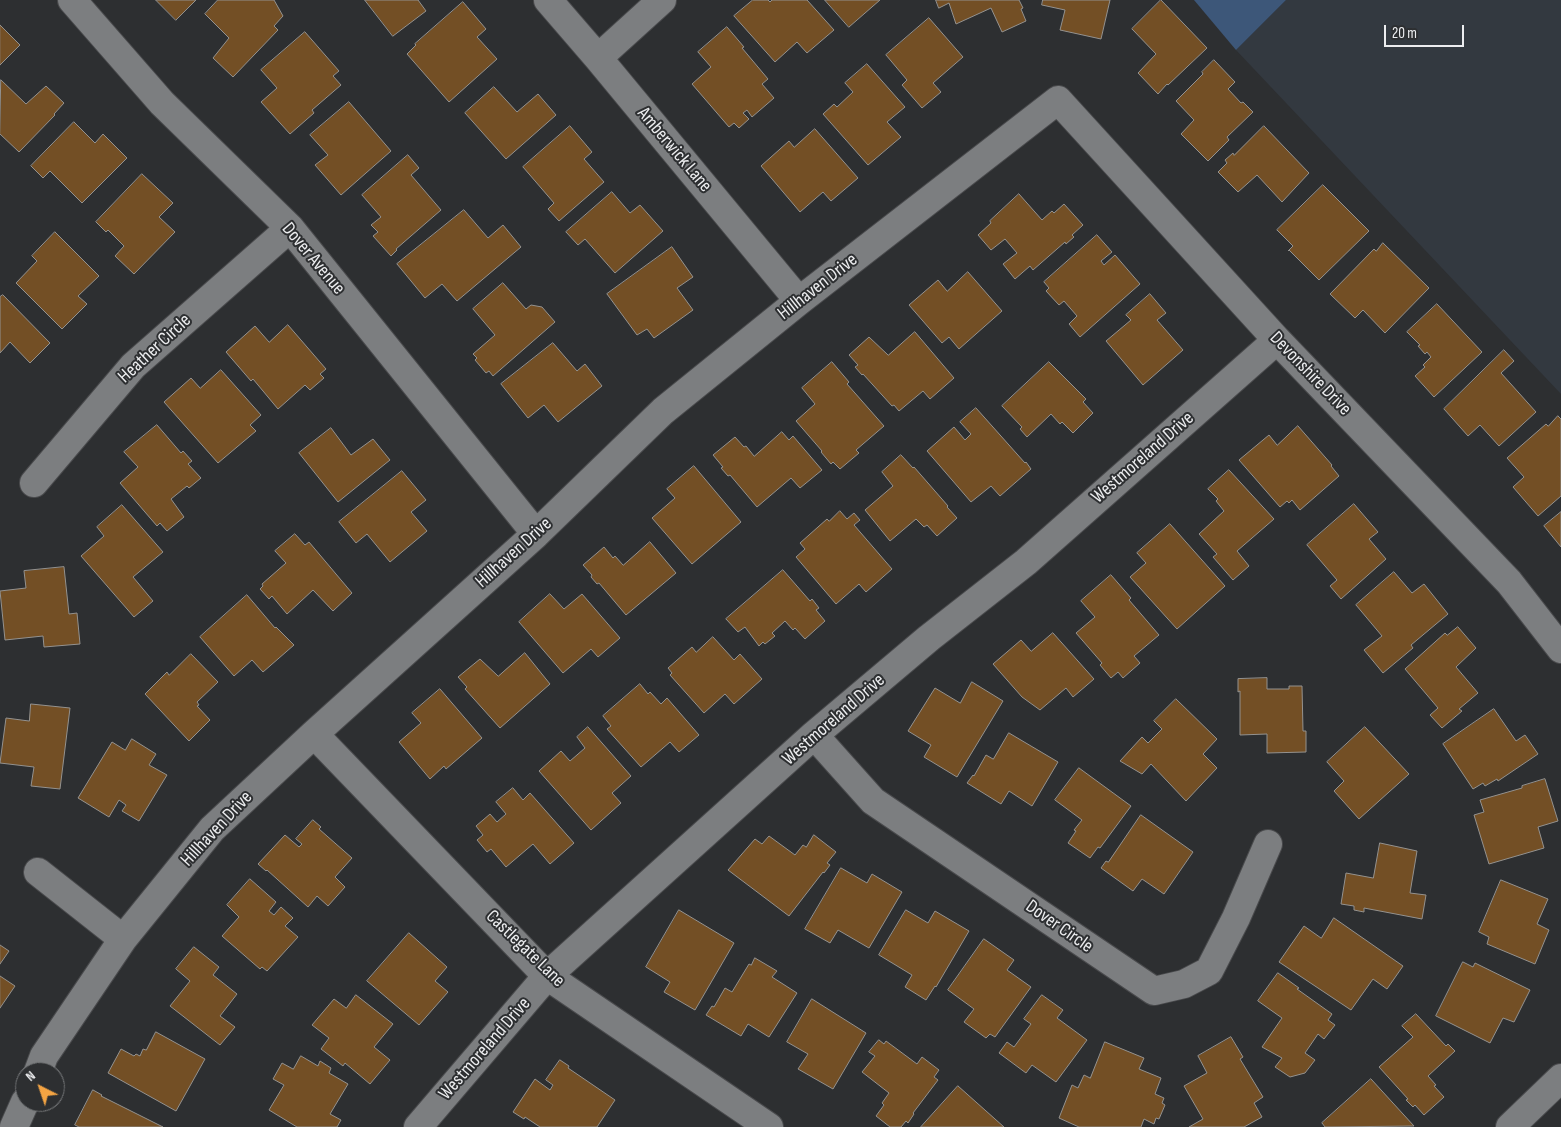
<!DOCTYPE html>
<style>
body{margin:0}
#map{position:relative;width:1561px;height:1127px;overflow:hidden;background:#2d2f31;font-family:"Sofia Sans Condensed",sans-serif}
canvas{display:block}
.north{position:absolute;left:15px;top:1062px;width:50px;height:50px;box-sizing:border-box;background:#2d2f31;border:1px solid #797b7d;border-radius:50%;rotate:319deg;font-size:14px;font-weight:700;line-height:20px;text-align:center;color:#ecedef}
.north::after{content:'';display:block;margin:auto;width:18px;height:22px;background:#f4a443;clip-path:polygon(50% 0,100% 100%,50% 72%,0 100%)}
.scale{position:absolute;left:1384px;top:25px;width:80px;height:22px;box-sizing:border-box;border:2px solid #ecedef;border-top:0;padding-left:6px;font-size:15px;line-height:18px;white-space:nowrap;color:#ecedef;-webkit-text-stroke:4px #2d2f31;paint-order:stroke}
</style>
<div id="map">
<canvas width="1561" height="1127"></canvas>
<div class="north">N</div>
<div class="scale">20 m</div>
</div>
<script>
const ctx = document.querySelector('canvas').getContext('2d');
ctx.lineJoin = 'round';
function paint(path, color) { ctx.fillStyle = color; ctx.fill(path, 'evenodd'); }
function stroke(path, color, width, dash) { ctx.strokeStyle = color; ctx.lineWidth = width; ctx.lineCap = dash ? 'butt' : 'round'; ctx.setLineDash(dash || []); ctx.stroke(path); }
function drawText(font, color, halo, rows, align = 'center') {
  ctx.font = font + ' "Sofia Sans Condensed",sans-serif'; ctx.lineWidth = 4; ctx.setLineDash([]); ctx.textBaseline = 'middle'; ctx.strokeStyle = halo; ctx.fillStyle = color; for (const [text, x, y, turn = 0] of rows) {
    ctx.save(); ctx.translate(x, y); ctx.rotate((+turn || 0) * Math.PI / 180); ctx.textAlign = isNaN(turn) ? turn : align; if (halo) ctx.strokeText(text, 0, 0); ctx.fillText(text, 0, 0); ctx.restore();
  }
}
const built = new Path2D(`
 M1286 0H1561V394L1236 50Z`);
const green = new Path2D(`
 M1194 0H1286L1236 50Z`);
const building = new Path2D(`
 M156 0H196L176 20Z
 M218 0H274L283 16 274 26 278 30 233 77 213 58 229 38 205 14Z
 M365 0H418L426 11 393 36Z
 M753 0H768L770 2 772 0H807L834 30 807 53 797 42 775 62 734 16Z
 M825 0H880L849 27Z
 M936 0H1019L1023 8 1021 9 1026 21 1002 32 991 8 956 24 949 3 939 8Z
 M1043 0H1110L1101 39 1060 30 1065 10 1042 5Z
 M1161 0 1207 48 1168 85 1167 84 1158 94 1138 73 1156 54 1132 29Z
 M463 2 486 29 477 37 497 59 449 102 407 54 416 45 415 44Z
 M929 18 963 57 933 83 941 92 922 108 902 85 907 80 886 55Z
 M0 25 20 45 0 65Z
 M727 27 744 47 742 48 768 79 762 84 774 98 752 117 747 110 743 113 749 119 739 128 734 123 729 127 692 84 711 67 698 52Z
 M305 32 339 71 333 76 341 85 312 110 314 113 290 134 261 102 277 88 261 70Z
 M1214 60 1235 82 1228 89 1241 103 1243 102 1253 112 1227 137 1229 140 1208 161 1181 134 1194 120 1176 101 1203 74 1202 72Z
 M867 64 905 107 887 122 901 137 868 165 823 114 834 104 837 107 853 92 845 83Z
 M1 80 26 104 46 86 64 103 54 114 55 115 19 152 0 134Z
 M494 87 517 112 538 94 556 115 506 159 465 113Z
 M349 102 391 151 341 195 315 165 328 155 310 135Z
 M74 122 95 143 103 134 127 158 82 203 50 171 43 178 31 166Z
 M570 126 592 152 584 159 604 182 559 221 548 209 554 203 523 167Z
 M1264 126 1309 173 1282 202 1257 175 1238 192 1218 172 1227 163 1225 160 1233 153 1234 155Z
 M815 129 858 178 831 201 823 192 800 212 761 166 789 141 794 147Z
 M408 155 419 168 411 175 441 210 396 249 397 250 391 256 373 236 378 232 371 225 381 217 362 195Z
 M142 174 173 203 159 217 175 232 134 274 115 256 124 246 108 230 106 232 96 222Z
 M1323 185 1369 231 1319 280 1289 250 1288 251 1293 246 1277 230Z
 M612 192 630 213 640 205 663 231 615 273 585 239 578 245 566 232Z
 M1019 194 1042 220 1052 211 1054 213 1064 204 1083 225 1072 235 1074 237 1066 244 1065 242 1033 270 1030 266 1015 279 1003 264 1017 253 1005 239 991 250 978 235 991 223 990 221Z
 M464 210 488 238 503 225 521 247 457 301 442 284 425 298 397 264Z
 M55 232 99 276 78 296 87 304 62 329 16 283 37 261 32 256Z
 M1097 235 1112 252 1101 261 1104 265 1115 255 1140 284 1080 337 1069 324 1077 316 1064 301 1059 305 1046 291 1049 288 1044 282Z
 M1383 243 1429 288 1385 333 1363 310 1355 318 1330 294 1374 249 1376 251Z
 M672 247 693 277 677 288 693 310 654 338 647 329 637 335 607 294Z
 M968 272 1002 311 959 349 949 337 942 343 909 305 938 280 947 291Z
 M503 283 526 309 531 305 542 307 555 322 493 376 489 371 486 373 475 360 477 358 473 354 495 335 473 309Z
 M1150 294 1166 313 1157 320 1183 350 1143 385 1106 341 1131 320 1126 315Z
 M3 295 50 343 30 363 10 342 0 353V297Z
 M1437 304 1482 352 1434 397 1415 376 1425 367 1423 365 1431 357 1427 352 1425 354 1418 346 1420 345 1407 332Z
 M288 325 326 369 320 374 324 378 310 390 305 385 278 409 253 379 251 381 226 352 255 326 269 342Z
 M915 332 954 378 930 399 923 391 899 411 894 405 892 406 863 374 862 375 855 367 858 365 849 355 869 337 888 355Z
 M553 343 577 371 585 364 602 386 558 422 544 405 528 418 501 384Z
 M1504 350 1514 361 1501 373 1536 412 1499 446 1480 425 1468 436 1444 409Z
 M832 362 849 382 847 384 884 426 856 450 859 453 840 469 833 462 831 464 821 452 822 451 796 421 815 404 802 388Z
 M1049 362 1086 399 1083 402 1093 413 1073 433 1062 422 1060 424 1051 414 1027 437 1020 429 1022 427 1002 406Z
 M221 370 261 415 250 425 256 431 218 463 164 402 191 378 200 388Z
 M976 408 1025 463 1026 462 1031 469 1000 496 991 486 971 502 927 451 954 427 965 440 971 434 960 422Z
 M1558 416 1561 419V496L1538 516 1513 487 1524 477 1507 458 1546 424 1548 426Z
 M157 425 181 453 183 451 192 461 188 464 201 478 189 488 187 486 171 499 184 517 167 531 160 523 157 526 120 483 138 467 124 452Z
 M1298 426 1332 465 1331 466 1339 476 1300 510 1292 500 1289 503 1287 501 1280 507 1239 460 1269 435 1277 445Z
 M331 428 351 455 373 439 390 460 338 502 299 453Z
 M782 432 789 440 793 436 822 470 800 488 791 478 757 507 730 475 728 476 721 468 723 467 713 455 735 437 744 447 746 446 754 456Z
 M901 455 913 468 914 467 948 506 947 507 957 518 937 536 927 525 924 527 916 519 890 541 865 510 893 486 882 472Z
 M694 466 741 522 692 564 652 518 675 498 667 489Z
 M1229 470 1274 519 1237 551 1249 566 1233 580 1213 557 1217 554 1199 534 1224 511 1216 501 1218 499 1208 489Z
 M402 471 426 500 411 512 427 531 390 562 367 534 356 543 339 522Z
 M1354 504 1378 532 1369 539 1386 559 1341 599 1330 586 1337 580 1307 545Z
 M122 505 163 552 133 577 153 601 134 617 81 556 104 536 97 527Z
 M840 511 847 519 854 513 860 520 854 525 892 569 866 592 859 584 836 604 796 557 805 549 800 543 827 519 829 521Z
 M1561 512V547L1544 526Z
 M1170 524 1225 586 1177 629 1130 577 1146 563 1137 553Z
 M295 534 305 545 309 542 352 593 333 611 313 590 287 614 272 596 269 599 260 589 263 586 262 584 286 563 275 551Z
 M650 542 676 573 626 615 599 583 597 584 591 577 592 575 583 565 604 547 613 558 615 556 623 565Z
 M64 567 69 614 77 613 80 644 44 647 43 636 5 640 0 591 26 588 24 571Z
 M783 570 810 601 812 599 819 608 816 610 825 621 805 639 795 628 793 630 785 621 772 633 775 636 765 644 763 642 759 646 745 627 738 632 726 619Z
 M1394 572 1412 593 1424 584 1448 614 1411 645 1413 648 1383 673 1364 650 1382 636 1356 605Z
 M1111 575 1131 598 1129 600 1159 635 1134 656 1140 663 1123 678 1118 672 1111 678 1100 665 1102 663 1076 633 1095 617 1081 601Z
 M550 594 564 609 582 594 620 638 598 657 591 649 563 673 519 622Z
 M247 595 275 628 276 627 294 645 263 672 252 660 234 676 200 637Z
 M1458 627 1476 648 1456 667 1478 693 1459 709 1462 711 1442 728 1430 715 1438 708 1405 669 1445 633 1447 635Z
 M1053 633 1094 679 1073 697 1066 688 1040 710 1022 697 993 664 1021 640 1031 651Z
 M713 637 734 660 740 654 762 679 734 704 725 694 704 713 670 675 672 673 668 668 692 647 696 652Z
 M525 653 550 684 500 728 465 689 467 687 458 677 480 659 498 676Z
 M191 654 218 682 197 702 199 705 197 706 210 720 189 741 145 694 167 672 169 675Z
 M1267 678V689H1289V686H1302L1303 731H1306V752L1267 753V734L1240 735V691L1238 692V679Z
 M972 682 1003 701 957 777 924 757 931 745 908 731 935 688 960 703Z
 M640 684 648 694 650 692 661 704 667 698 699 735 679 752 670 742 641 767 607 729 611 726 603 716Z
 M440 689 482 738 446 769 444 766 430 779 399 742 421 723 412 713Z
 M1176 699 1217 739 1203 754 1217 768 1186 801 1151 764 1142 774 1120 761 1142 737 1148 743 1162 729 1154 721Z
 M31 704 70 708 60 789 31 786 34 767 0 763 6 718 29 721Z
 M1494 709 1516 741 1525 735 1538 754 1498 781 1497 779 1485 786 1483 783 1473 789 1443 744Z
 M588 727 631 776 612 793 621 803 591 830 539 771 561 751 570 761 585 748 577 737Z
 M1365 727 1409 774 1359 819 1334 791 1344 781 1327 762Z
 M1009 733 1058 762 1032 806 1009 791 1001 804 967 783 973 775 974 776 986 755 993 759Z
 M132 739 156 754 149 765 167 775 139 821 122 811 126 805 119 800 109 817 78 798 112 742 125 750Z
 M1079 768 1131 806 1100 848 1098 847 1090 858 1068 843 1076 831 1074 830 1082 820 1055 800Z
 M1545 779 1558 821 1538 827 1544 848 1489 864 1474 815 1484 812 1480 800 1522 788V786Z
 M513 788 523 800 530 793 574 843 550 864 533 844 506 867 491 849 487 852 477 840 483 835 476 826 490 814 497 822 506 814 496 802Z
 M1141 815 1193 852 1164 894 1142 879 1133 891 1101 868 1106 861 1108 862Z
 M313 820 321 827 319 829 352 858 335 877 345 887 328 906 317 896 308 907 267 870 266 871 258 864 285 835 299 847 302 844 296 839Z
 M814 835 836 852 827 863 830 865 824 873 823 872 789 916 728 870 755 839 762 844 769 836 795 855 803 845 806 847Z
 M1380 843 1417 851 1410 893 1426 895 1422 919 1364 908V912L1354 910V906L1341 904 1346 873 1373 878Z
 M841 868 867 883 872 874 902 892 869 948 838 930 830 943 805 929Z
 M250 879 276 902 269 911 274 915 281 907 293 918 285 926 298 937 267 971 262 967 260 969 222 936 239 917 227 905Z
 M1501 880 1548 899 1537 924 1549 930 1535 964 1487 944 1489 937 1479 932Z
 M679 910 734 943 695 1010 664 992 670 982 646 967Z
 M906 910 928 923 935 911 969 931 936 987 935 986 926 1000 905 987 912 975 879 955Z
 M1334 918 1403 966 1387 989 1373 979 1351 1010 1279 962 1304 926 1321 938Z
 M409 933 447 967 435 981 448 992 419 1025 367 981Z
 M984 939 1014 960 1007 970 1031 987 995 1037 990 1034 986 1038 964 1022 974 1009 948 990Z
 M0 945 9 951 0 964Z
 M194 947 219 967 213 975 237 994 220 1016 235 1027 220 1045 170 1006 190 981 176 969Z
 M755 958 777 971 772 977 797 993 769 1037 748 1024 741 1036 706 1015 712 1006 714 1007 725 988 732 992 749 964 751 965Z
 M1463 962 1473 967 1475 963 1530 990 1514 1022 1503 1018 1490 1043 1436 1016Z
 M1278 973 1299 988 1297 989 1332 1014 1328 1020 1335 1025 1324 1039 1318 1034 1305 1053 1315 1060 1305 1073 1290 1077 1275 1067 1282 1058 1262 1047 1282 1018 1258 1001Z
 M0 976 15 986 0 1008Z
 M356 995 393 1024 374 1047 390 1060 370 1084 345 1063 343 1066 321 1049 329 1038 312 1025 334 999 346 1008Z
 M1042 995 1063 1010 1057 1018 1087 1040 1056 1082 1032 1065 1026 1073 999 1053 1007 1042 1014 1047 1031 1024 1024 1019Z
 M812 999 866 1033 833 1089 798 1069 808 1054 787 1042Z
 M1416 1014 1446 1046 1448 1044 1455 1051 1428 1076 1436 1085 1434 1086 1444 1097 1424 1115 1415 1105 1413 1107 1406 1100 1408 1099 1379 1067 1413 1037 1402 1026Z
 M156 1032 205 1059 176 1111 108 1073 121 1049 134 1056 136 1054 140 1056 143 1049 146 1050Z
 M1231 1037 1243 1057 1240 1059 1263 1097 1254 1103 1262 1117 1244 1127H1189L1203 1119 1184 1086 1207 1073 1198 1056Z
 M879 1040 884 1044 886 1041 917 1064 922 1057 939 1070 934 1077 938 1080 913 1113 914 1114 908 1123 906 1121 901 1127H890L876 1116 884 1105 882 1103 889 1093 862 1072 875 1056 869 1052Z
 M1105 1042 1144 1058 1139 1069 1161 1078 1155 1094 1164 1098 1162 1103 1165 1105 1159 1119 1156 1118 1154 1124 1144 1119 1141 1127H1079L1059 1118 1072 1085 1078 1088 1084 1075 1090 1078Z
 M301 1056 318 1066 320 1061 331 1068 329 1073 348 1084 330 1114 341 1120 337 1127H297L269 1110 284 1085 273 1079 282 1063 293 1069Z
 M560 1060 569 1066 568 1068 615 1100 597 1127H540L525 1117 524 1119 513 1112 535 1079 550 1090 553 1085 546 1080Z
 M1371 1079 1414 1126 1325 1127 1322 1123Z
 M958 1086 1004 1127H921Z
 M93 1090 102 1095 101 1096 163 1127H79L75 1125Z`);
const minor = new Path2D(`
 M72 0 162 103 290 228 536 534
 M548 0 598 58 799 301
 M598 58 662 0
 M34 483 133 366 290 228
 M314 734 547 976 769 1127
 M814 735 873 801 1154 991 1184 984 1209 971 1236 918 1268 844
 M38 872 123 939
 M38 1072 44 1056 123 939 212 829 314 734 536 534 663 411 799 301 1058 100 1277 340 1509 582 1561 649
 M14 1127 25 1102
 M418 1127 547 976 814 735 929 638 1026 562 1277 340
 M1510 1127 1561 1078`);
const streetNames = [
 ["Amberwick Lane",674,150,50],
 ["Dover Avenue",313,259,50],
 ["Hillhaven Drive",818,287,-38],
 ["Heather Circle",155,349,-43],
 ["Devonshire Drive",1310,374,46],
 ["Westmoreland Drive",1143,458,-41],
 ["Hillhaven Drive",514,553,-42],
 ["Westmoreland Drive",834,720,-41],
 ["Hillhaven Drive",217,829,-47],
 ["Dover Circle",1059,927,35],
 ["Castlegate Lane",525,949,44],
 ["Westmoreland Drive",485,1049,-49]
];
paint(built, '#333940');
paint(green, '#3d5779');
paint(building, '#734f25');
stroke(building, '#94928f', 1);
stroke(minor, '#494a4c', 30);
stroke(minor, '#7c7e80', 28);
drawText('19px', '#ecedef', '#2d2f31', streetNames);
</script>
